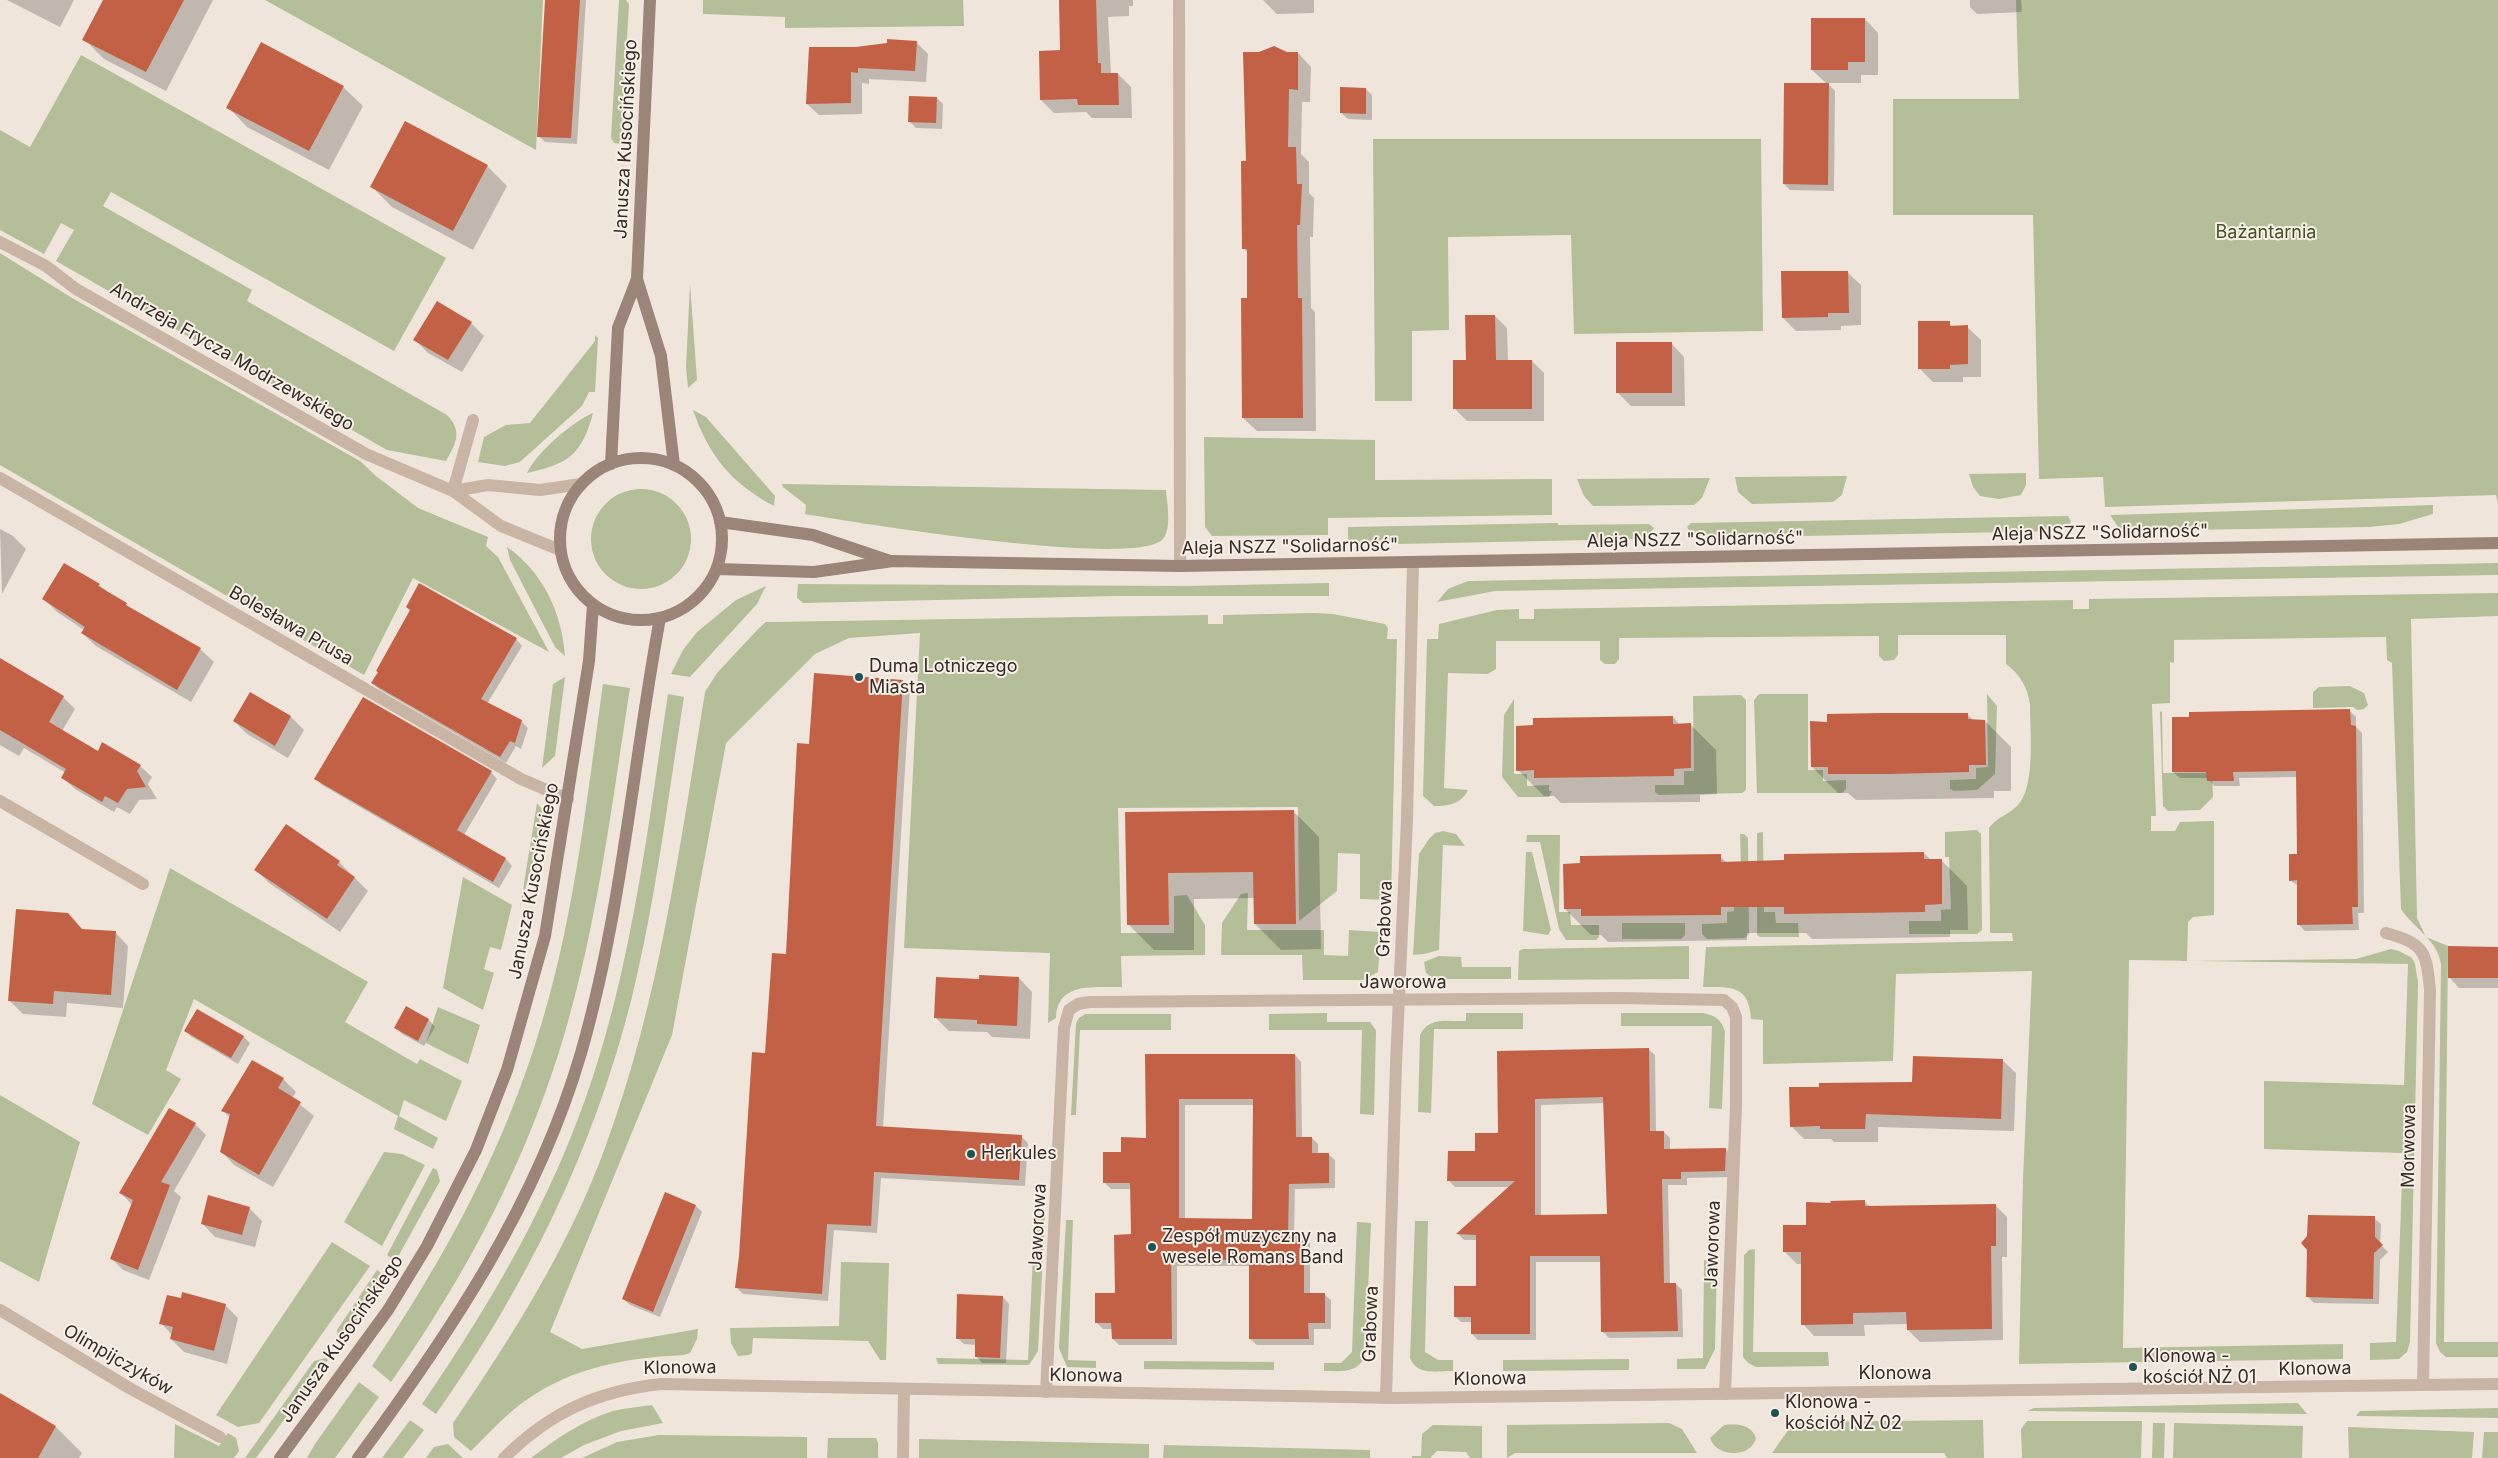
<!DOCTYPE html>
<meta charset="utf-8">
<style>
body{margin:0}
canvas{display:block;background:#f0e5da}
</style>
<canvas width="2498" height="1458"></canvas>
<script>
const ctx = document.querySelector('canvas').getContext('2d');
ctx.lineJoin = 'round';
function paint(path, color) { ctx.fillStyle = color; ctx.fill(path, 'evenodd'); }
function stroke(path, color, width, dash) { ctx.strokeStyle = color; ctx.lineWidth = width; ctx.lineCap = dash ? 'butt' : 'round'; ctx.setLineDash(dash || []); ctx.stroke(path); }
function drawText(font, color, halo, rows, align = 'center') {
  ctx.font = font + ' Inter,sans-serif'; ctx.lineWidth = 4; ctx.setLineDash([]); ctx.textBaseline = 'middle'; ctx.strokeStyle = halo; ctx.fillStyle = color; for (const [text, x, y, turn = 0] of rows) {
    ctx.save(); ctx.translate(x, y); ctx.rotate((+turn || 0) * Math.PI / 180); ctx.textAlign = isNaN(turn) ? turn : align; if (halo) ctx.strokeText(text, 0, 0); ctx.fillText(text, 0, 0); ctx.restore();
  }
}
const green = new Path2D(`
 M265 0H543L536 150Z
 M619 0H626L629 4 621 144 614 143 611 138Z
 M703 0H963L964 26 785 28V17L703 14Z
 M2016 0H2498V503L2496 495 2105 507 2103 477 2039 479 2033 215H1893V99H2019Z
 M81 55 446 258 394 351 111 192 103 206 252 290 247 301 447 415C463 432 456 443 446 461L387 450 56 261 74 230 61 223 44 254 0 230V130L30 147Z
 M1373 139H1761L1763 331 1574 334 1571 235 1448 237 1449 330 1412 331V401H1375Z
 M0 253 72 298 360 461 376 476 418 508 488 537 486 546 498 557 549 652 413 578 364 675 0 465Z
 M690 284 697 380 688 388 686 367Z
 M595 335 598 338 595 392H589L582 406 520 462 505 466 478 462 484 437 506 425 530 423 595 341Z
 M693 410 706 417 775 496 774 506C731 483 709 456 693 410Z
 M593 413C582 455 568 464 527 473 537 452 572 422 593 413Z
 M1204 437 1375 440V480L1552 479V515L1328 518V535L1212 536 1205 527Z
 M2026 473V485L2021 495 1999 499 1980 496 1973 487 1969 474Z
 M1847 476 1842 495 1833 502 1752 504 1738 492 1735 477Z
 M1710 478 1702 498 1694 505 1593 506 1584 496 1577 479Z
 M782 484 1166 490C1167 504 1172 528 1163 539 1138 569 853 522 805 514L806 505 783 487Z
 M591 539a50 50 0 1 1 100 0a50 50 0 1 1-100 0Z
 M2433 505V514L2399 524 2369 527 2125 531 2118 527 2110 515Z
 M2068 516 2071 521 2069 526 2060 531 1698 538 1691 534 1687 527 1691 523Z
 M1558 523V525L1649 524 1654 528 1650 534 1641 539 1348 545V527Z
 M507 547C543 572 562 613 565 656L555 647 510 560Z
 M2498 563V575L1495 591 1437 602 1448 589 1468 581Z
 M1329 583V596H1116L803 603 797 598 798 584 1186 586Z
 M766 586 757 604 690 677 671 674 683 650 697 632 736 600Z
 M2498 593V616L2411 619 2417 918 2426 937 2448 946 2444 1342H2498V1357H2446L2440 1352 2436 1343 2441 964C2437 939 2414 929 2401 909L2392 663 2387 660 2386 637 2174 640V663L2170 662V703L2152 704 2156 816H2151V831H2175L2180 822 2214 821V915L2193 917 2188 922 2187 961 2356 959 2391 949 2399 951 2412 958 2415 964 2418 982 2410 1342 2407 1352 2399 1359 2370 1360V1343L2396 1342 2403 1153 2264 1149V1081L2404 1085 2408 964 2129 960 2123 1348 2343 1344V1359L2019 1364 2023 1179 2032 971 1896 974 1893 1061 1763 1064V1020L1751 1019C1749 985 1731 987 1703 987L1706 947 2013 941 2012 933H1990L1989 828C1997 816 2013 814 2021 801 2035 779 2030 731 2030 705 2028 688 2020 674 2006 664V635H1898V655L1894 660 1884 661 1879 656V636L1619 638V659L1615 664H1605L1600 660V641H1496V669L1488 674 1448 673 1444 788 1468 790C1461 804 1449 806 1434 806L1423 796 1427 639H1438L1439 624 1497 610 1519 609V619H1534V609L2073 600V609H2089V599Z
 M1314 613 1333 614 1385 624 1388 628 1387 639H1397L1391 900 1360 899V854L1338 853 1337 891 1299 921 1298 807 1118 808 1121 933H1174V896L1187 895 1205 925V955L1121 956 1122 987C1095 988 1057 981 1056 1018L1048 1023 1050 953 904 948 920 633 849 638 815 654 726 743 672 1035 550 1332 582 1349 698 1329 697 1339 690 1353 684 1355C621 1358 562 1369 512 1411 498 1423 484 1438 471 1451L454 1437 453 1423C513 1335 570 1245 606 1145 660 998 680 845 705 692L717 673 759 628 766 622H771L1208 615V624H1223V615Z
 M565 677 555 756 542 768 553 684Z
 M603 684 630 688C612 803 598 920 565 1032 528 1159 467 1274 391 1382L372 1366C446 1256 504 1150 542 1022 575 913 587 796 603 684Z
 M2350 686 2364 693 2368 705 2364 709 2357 710 2353 707 2313 708V692L2319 687Z
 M668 694 684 697C668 797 656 899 632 997 594 1149 526 1287 436 1414L422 1404C498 1293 561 1184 600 1054 635 939 650 813 668 694Z
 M1759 694H1808V770H1823V781L1846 780V789L1842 793H1757L1754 700Z
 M1987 694 1997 706 1995 774 1977 790 1954 791 1950 789V780L1976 779V768L1988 767Z
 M1741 695 1746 700V790L1742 793 1659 795 1655 792V785H1684V771H1694L1693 696Z
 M1514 699V774H1527V786L1549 785V791H1552L1549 797H1518L1502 777 1504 715Z
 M2162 711 2163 773H2212L2213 797 2200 810 2168 811 2163 806 2160 712Z
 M537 803 542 809 545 819 520 908Z
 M1977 830 1981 834 1982 930 1977 934H1909V921H1941V910L1951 909 1949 857H1945V832Z
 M1443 831 1456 834 1465 846 1443 845 1439 950 1424 954 1413 955 1419 854 1429 839 1435 833Z
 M1763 832 1764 912H1775L1776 923H1798L1799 937H1760L1757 935V833Z
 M1740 834H1744L1748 838 1749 934 1745 938 1707 939 1702 934V924L1727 923V912L1734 911V903L1742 902Z
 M1527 835H1560L1559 912H1570L1571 925H1599V937L1596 940H1566L1559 929 1540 842H1526Z
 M1526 852H1532L1551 930 1548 935 1523 931Z
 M170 868 368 982 345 1022 417 1064 420 1059 462 1081 446 1121 404 1100 399 1116 438 1138 433 1149 394 1129 398 1116 194 999 166 1070 181 1079 148 1135 92 1104Z
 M463 877 512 905 501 950 490 947 484 969 494 973 483 1010 443 988Z
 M1248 893 1247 930H1324V955L1348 956 1349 930 1381 932 1378 972 1363 980H1303L1302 955H1221L1222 923 1241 894Z
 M1622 923H1685V935L1681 939H1622Z
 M1689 946V979L1518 980 1519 951 1523 949Z
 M1439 956 1461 957 1462 967H1511V979H1434L1426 973 1424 962Z
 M438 1007 480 1025 468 1064 426 1043Z
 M1327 1013V1022H1370L1376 1030 1374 1115 1360 1114 1362 1030H1269V1014Z
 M1466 1013H1523V1029H1434L1431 1113 1418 1112 1420 1035C1429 1016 1448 1022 1466 1021Z
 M1621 1013H1703C1715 1015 1722 1020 1725 1032L1722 1109 1709 1108 1712 1026H1621Z
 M1085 1014H1171V1030H1080L1076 1115H1071L1076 1023 1079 1018Z
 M0 1095 80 1142 39 1282 0 1261Z
 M384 1152 402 1154 425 1165 382 1246 344 1222Z
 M433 1168 437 1170 440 1181 399 1255 391 1258 387 1255Z
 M1035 1214 1045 1217 1038 1351 1029 1365 938 1364 936 1358 1028 1360Z
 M1066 1220H1073L1068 1360 1096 1361V1368L1067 1367 1059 1348Z
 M1415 1221H1428L1425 1352 1438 1360H1453V1371C1437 1371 1417 1376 1410 1358Z
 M1357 1222 1371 1223 1365 1357C1356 1374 1341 1371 1324 1371V1363H1341L1352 1352Z
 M332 1242 370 1266 259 1423 238 1427 216 1415Z
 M1755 1249 1753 1352H1828L1829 1366 1756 1367 1748 1363 1743 1357 1744 1255 1749 1250Z
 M1704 1260 1717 1261 1715 1349 1705 1369H1677V1359L1703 1358Z
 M841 1262 889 1263 886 1360H880L868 1341 753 1338 752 1353 749 1355 738 1356 731 1343 730 1328 839 1326Z
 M377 1270 380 1272 382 1283 341 1344 338 1342 337 1330Z
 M326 1358 328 1360 256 1458H245L314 1361Z
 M1629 1359V1370L1503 1371V1360Z
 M1144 1361 1274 1362V1370L1144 1369Z
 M359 1382 379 1397 335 1458H307L315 1444Z
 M2298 1403 2307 1414 2027 1411 2034 1408Z
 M652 1405 663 1423 621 1431 584 1445 561 1458H531C555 1439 584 1420 613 1411 625 1408 639 1407 652 1405Z
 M2498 1408V1418L2356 1416 2360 1411Z
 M410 1420 424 1430 403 1458H382Z
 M1983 1420 1984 1458H1947L1944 1453H1772L1791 1426 1797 1422Z
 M2027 1421H2142L2141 1458H2022L2021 1429Z
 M1669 1423 1682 1429 1697 1453H1515L1507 1458V1425Z
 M2153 1423H2165L2164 1458H2152Z
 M2174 1423 2303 1426 2302 1458H2173Z
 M175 1424 219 1446 228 1433 236 1438 239 1451 234 1458H174Z
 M1433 1425 1482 1426V1458H1470L1466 1452 1437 1451 1430 1458H1412V1456H1421L1422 1434Z
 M1724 1425C1737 1424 1751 1424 1756 1438 1752 1458 1716 1458 1710 1438Z
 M2348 1427 2474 1432 2472 1458H2349Z
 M2484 1432H2498V1458H2482Z
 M659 1435 807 1437V1458H582L617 1442Z
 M828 1438H876L878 1443V1458H827Z
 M919 1439 1149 1444V1458H919Z
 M448 1444 463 1458H426L434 1447Z
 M1164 1445 1370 1450V1458H1163Z`);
const shadow = new Path2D(`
 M7 0H74L60 27Z
 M104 0H213L166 91 104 59 84 39Z
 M547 0H586L577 144 545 142 539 136Z
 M1060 0H1133V6H1129V16L1108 17 1111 74H1118L1131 87 1132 118H1092L1086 112 1054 113 1041 100 1061 51Z
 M1263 0H1314V13L1277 14Z
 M1970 0H2021L2022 12 1977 14 1970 7Z
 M1865 19 1878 33V75H1861V83H1827L1835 91 1834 191 1790 190 1784 184 1827 84 1812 70Z
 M916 42 928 54 926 82 869 79V84L862 83V114L819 115 807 104 856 49Z
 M1287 53H1298L1311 67 1310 102H1302L1301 154 1309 162V193L1314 198 1313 237H1310L1311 308 1315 312 1316 431H1257L1243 418 1248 299V253L1243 248 1247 162Z
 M343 87 363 106 329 170 247 127 228 107Z
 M1366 89 1372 95V120L1348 119 1341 113Z
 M937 98 943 104 942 129 916 128 909 121Z
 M406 123 487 166 507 186 473 250 392 207 372 187Z
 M1847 272 1861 285V325L1841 326V330L1796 331 1783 318Z
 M1495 316 1507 328 1508 361H1532L1544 373V421H1467L1455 409 1467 361Z
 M471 323 484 336 462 372 428 353 415 340Z
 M1949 323 1953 327H1967L1981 340V377H1963V382H1933L1919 368Z
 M1671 343 1684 357 1685 406H1631L1617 392Z
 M0 529 13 536 26 549 2 594Z
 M99 585 132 610 200 649 214 662 191 702 96 646 82 633 84 630 57 612 44 599Z
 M411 611 516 639 522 646 487 704 521 721 528 728 521 749 516 746 506 763 379 689 373 683Z
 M0 660 63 697 75 709 62 731 98 752 140 766 152 777 148 784 157 799 139 800 130 814 117 807 114 812 75 789 63 778 66 773 24 748 19 756 0 745Z
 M903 681 910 688 883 1128 1021 1136 1028 1143 1025 1186 881 1178 877 1233 834 1230 828 1301 743 1294 736 1287 767 1054 787 956 810 745Z
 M250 694 291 717 304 730 288 758 247 734 234 721Z
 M2350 711 2356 717V727L2362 733 2364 913H2358L2359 930 2305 931 2299 925 2298 886 2290 880 2298 855 2297 777 2239 778 2240 786H2214L2208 778H2180L2173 772Z
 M1967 714 1974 721H1985L2011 747V791H1994V798L1856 800 1848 793H1838L1812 767Z
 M1673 717 1680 725 1690 724 1716 750 1717 794 1700 795V802L1561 803 1554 796H1544L1518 770Z
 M491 772 497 779 464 835 506 859 512 866 499 888 322 785 316 779Z
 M1293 811 1319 837 1321 949 1281 950 1255 924V898L1194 899V950H1154L1128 924 1127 813Z
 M1924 853 1931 860H1941L1967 886 1968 930H1950V937L1812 939 1806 933H1747V940L1608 942 1601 935H1591L1565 909 1720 856 1727 863Z
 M339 862 368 891 340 932 269 883 256 870Z
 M83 930 115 932 128 946 123 1008 67 1003 66 1017 23 1014 10 1001Z
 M2498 948V988H2459L2449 977Z
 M1019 978 1032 992 1030 1039 992 1037 987 1032 949 1031 935 1017 980 981Z
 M407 1008 429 1020 435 1027 424 1046 402 1034 396 1028Z
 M197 1010 244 1037 250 1043 238 1064 192 1037 185 1031Z
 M1648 1049 1655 1055 1656 1132H1664L1670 1138V1150L1726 1149 1732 1155 1731 1177 1687 1178V1185H1668L1670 1284H1676L1682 1290 1683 1337 1609 1338 1603 1332 1601 1262H1536V1340H1478L1472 1334V1322H1461L1455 1316 1477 1288V1240H1464L1458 1234 1510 1187H1455L1449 1181 1477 1152 1500 1134 1498 1053ZM1605 1103 1608 1215 1541 1216V1105Z
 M1146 1055H1295L1301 1062 1302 1138H1312L1318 1144V1154H1328L1335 1160V1188L1295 1189 1294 1236H1304L1310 1243V1294H1324L1331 1300V1329H1314V1345H1257L1250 1339V1266H1177V1345H1119L1113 1339V1329H1103L1097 1323 1116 1294 1132 1236V1189H1111L1104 1182 1122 1154 1147 1139ZM1185 1105H1254L1253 1220H1185Z
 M2002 1060 2016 1073 2014 1131 1878 1127V1142H1834L1831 1139H1804L1791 1126 1821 1088 1913 1084Z
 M283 1079 296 1092 292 1098 314 1116 273 1187 234 1165 221 1151 230 1118 223 1111Z
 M195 1124 206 1135 174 1191 181 1197 149 1280 123 1270 112 1259 132 1205 121 1193Z
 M665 1194 696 1206 702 1212 660 1317 630 1305 623 1299Z
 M1865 1202 1870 1207 1995 1205 2007 1217V1257H2002L2003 1340 1920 1342 1908 1330V1324L1864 1325 1865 1336H1814L1803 1324 1802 1264H1797L1785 1252 1807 1226 1832 1205Z
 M249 1208 262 1221 255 1247 215 1237 202 1223Z
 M2374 1218 2381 1224 2380 1244 2388 1252 2380 1260 2379 1304 2314 1303 2308 1297 2309 1236Z
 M1003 1297 1009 1304 1006 1363H982L976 1356V1345L964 1344 957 1338Z
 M225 1305 238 1318 227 1364 184 1352 171 1339 172 1335 161 1323Z
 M0 1395 56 1427 82 1453 79 1458H0Z`);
const building = new Path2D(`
 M103 0H184L146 72 82 40Z
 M545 0H580L571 138 537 137Z
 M1059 0H1096L1098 63H1101V73H1118L1119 105H1078L1077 99 1040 100 1039 51 1060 50Z
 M1811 18H1865V62H1848V70H1811Z
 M887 39 917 41 915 71 858 68V73L851 72V103L806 104 809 47H856L887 43Z
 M261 42 344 86 309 151 226 108Z
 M1274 46 1287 52H1298V90L1289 89 1288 147H1296L1297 184H1302L1300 225H1297L1298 298H1302L1303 418H1242L1241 298H1247V249H1242L1241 161H1246L1243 52H1259Z
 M1784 83H1829L1828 185 1783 184Z
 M1340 87 1366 88V114L1340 113Z
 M909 96 937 97 936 123 908 122Z
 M405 121 488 165 453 231 370 187Z
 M1781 271H1848L1849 313H1828V317L1782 318Z
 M437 301 472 322 448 360 413 340Z
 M1465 315H1495L1496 360H1532V409H1453V360H1466Z
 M1918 321H1950V326L1968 325V364L1950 365V369H1918Z
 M1616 342H1672V393H1616Z
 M64 563 100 584 98 586 127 603 126 605 201 648 177 690 81 633 85 627 42 599Z
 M419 583 517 638 481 699 522 720 515 743 510 741 500 757 371 683 378 672 376 671 410 610 406 607Z
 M0 658 64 696 49 722 98 751 102 742 141 765 137 771 146 787 127 789 118 803 105 796 102 802 61 778 66 769 0 730Z
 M814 673 903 680 876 1126 1022 1135 1019 1180 874 1172 871 1226 827 1224 822 1294 735 1288 739 1256 752 1052 765 1053 772 953 786 954 797 743 809 744Z
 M250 692 291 716 275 746 233 721Z
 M363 697 492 771 457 830 506 858 493 882 314 779Z
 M2350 709 2351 725 2356 726 2358 907H2352L2353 924 2297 925V880L2289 881V854H2297L2296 771 2233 772 2234 781H2207L2206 772H2172V717H2189V712Z
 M1882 713H1968V719L1985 720 1986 765H1969V772L1890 774H1828V767H1811L1810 721 1827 722V714Z
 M1673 716V724L1691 723V768L1674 769V776L1534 778V770L1516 771V726L1533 725V718Z
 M1294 810 1296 924H1254L1253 872 1168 873 1169 925H1127L1125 812Z
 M286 824 340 861 337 865 355 877 327 919 254 870Z
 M1924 852V859H1942V904L1925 905V912L1784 914V907H1721V915L1581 916V909H1564L1563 864 1580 863V856L1721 854V862L1784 860V854Z
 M16 909 68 913 82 929 116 931 111 995 54 991 53 1004 8 1001Z
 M2448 946 2498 947V978H2448Z
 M979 975 1019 977 1017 1026 977 1024V1020L934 1018 936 977 979 979Z
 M406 1006 429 1019 418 1041 394 1028Z
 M197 1009 244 1036 231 1058 184 1031Z
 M1649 1048 1650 1131H1664V1149L1726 1148 1725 1171 1681 1172V1179H1662L1664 1283H1676L1678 1331 1601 1332 1600 1256H1530V1334H1471V1317H1454V1286H1476V1235L1456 1234 1515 1181H1447L1448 1151H1475V1133H1498L1497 1051ZM1603 1097 1607 1214 1535 1215V1099Z
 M1145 1054H1295L1296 1137H1312V1153H1329V1183L1289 1184 1288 1235H1304V1293H1325V1323H1308L1309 1339H1249V1260H1171L1172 1339H1112L1111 1323H1095V1293H1115L1114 1235 1131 1234 1130 1183H1103V1152H1121V1137L1146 1138ZM1179 1099H1253L1252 1219 1179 1218Z
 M1913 1056 2003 1059 2001 1119 1866 1114 1865 1129H1820V1126L1790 1127 1789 1087H1819V1083L1912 1082Z
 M252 1060 284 1078 278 1088 301 1102 259 1175 220 1152 230 1114 221 1111Z
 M169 1108 196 1123 161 1182 170 1185 138 1270 110 1259 133 1200 119 1193Z
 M665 1192 696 1205 653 1312 622 1299Z
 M208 1195 250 1207 242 1235 201 1224Z
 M1865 1200V1206L1996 1204V1246H1991L1992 1329 1907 1330 1906 1312 1853 1313V1324L1801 1325V1252H1783V1225H1806V1202L1831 1203 1830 1201Z
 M2308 1215 2375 1216V1237L2383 1245 2374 1253 2373 1299 2306 1297 2307 1250 2301 1243 2307 1236Z
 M182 1292 226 1304 214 1351 170 1339 173 1327 159 1324 167 1295 181 1298Z
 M957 1294 1003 1296 1000 1358 975 1357V1339H956Z
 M0 1393 56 1426 38 1458H0Z`);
const lane = new Path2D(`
 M1179 0 1180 566
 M0 478 521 779 568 799
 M453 491 473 420
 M0 1310 131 1389 220 1437
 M1046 1392 1064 1028 1069 1010 1078 1004 1089 1002 1617 998 1724 1000 1732 1007 1736 1017V1105L1725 1394
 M1386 1397 1396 1064 1407 819 1413 562
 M903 1458 904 1389`);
const street = new Path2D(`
 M0 242 46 266 76 289 366 454 453 491 501 526 560 550
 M453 491 488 485 540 490 581 484
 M0 801 143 884
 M2386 933C2425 944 2426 951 2430 990L2423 1385
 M504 1458C550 1412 597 1391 661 1384L1394 1398 2498 1384`);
const secondary = new Path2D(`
 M637 279 661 356 674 465
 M560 539a81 81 0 1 1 162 0a81 81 0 1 1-162 0Z
 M611 464 618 328 637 279 650 0
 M720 522 813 535 890 561
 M717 569 814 572 893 561 1180 566 2498 543
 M280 1458 388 1310 427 1246 476 1150 507 1070 545 936 589 661 593 605
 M358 1458C450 1333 537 1204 581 1053 622 911 633 763 660 618`);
const markers = [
 [859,677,5,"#1e5254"],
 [971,1154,5,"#1e5254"],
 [1152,1247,5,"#1e5254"],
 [2133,1367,5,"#1e5254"],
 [1775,1413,5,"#1e5254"]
];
const streetNames = [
 ["Janusza Kusocińskiego",626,139,-87],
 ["Andrzeja Frycza Modrzewskiego",232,357,30],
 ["Aleja NSZZ \"Solidarność\"",2100,533,-1],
 ["Aleja NSZZ \"Solidarność\"",1695,540,-1],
 ["Aleja NSZZ \"Solidarność\"",1290,547,-1],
 ["Bolesława Prusa",291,626,30],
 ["Janusza Kusocińskiego",534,881,-79],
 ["Grabowa",1385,919,-88],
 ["Jaworowa",1403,983],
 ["Morwowa",2409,1146,-89],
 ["Jaworowa",1038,1227,-87],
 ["Jaworowa",1713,1244,-88],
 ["Grabowa",1371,1324,-88],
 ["Janusza Kusocińskiego",342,1339,-55],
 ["Olimpijczyków",118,1360,30],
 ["Klonowa",680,1368,-1],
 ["Klonowa",2315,1369,-1],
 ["Klonowa",1895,1374],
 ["Klonowa",1086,1376,1],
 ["Klonowa",1490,1379,-1]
];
const parkNames = [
 ["Bażantarnia",2266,233]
];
const poiNames = [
 ["Duma Lotniczego",869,667],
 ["Miasta",869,688],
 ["Herkules",981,1154],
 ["Zespół muzyczny na",1162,1237],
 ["wesele Romans Band",1162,1258],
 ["Klonowa -",2143,1357],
 ["kościół NŻ 01",2143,1378],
 ["Klonowa -",1785,1403],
 ["kościół NŻ 02",1785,1424]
];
paint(green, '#b4bf9a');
paint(shadow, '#0003');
paint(building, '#c26146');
stroke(lane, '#c8b5a6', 12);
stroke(street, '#c8b5a6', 12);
stroke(secondary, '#9b8478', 12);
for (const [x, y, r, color] of markers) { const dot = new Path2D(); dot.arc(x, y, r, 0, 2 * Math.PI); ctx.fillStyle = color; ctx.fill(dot); stroke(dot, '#f8efe6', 2); }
drawText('18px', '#342b27', '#f8efe6', streetNames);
drawText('18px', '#45522b', '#f8efe6', parkNames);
drawText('18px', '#342b27', '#f8efe6', poiNames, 'left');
</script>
